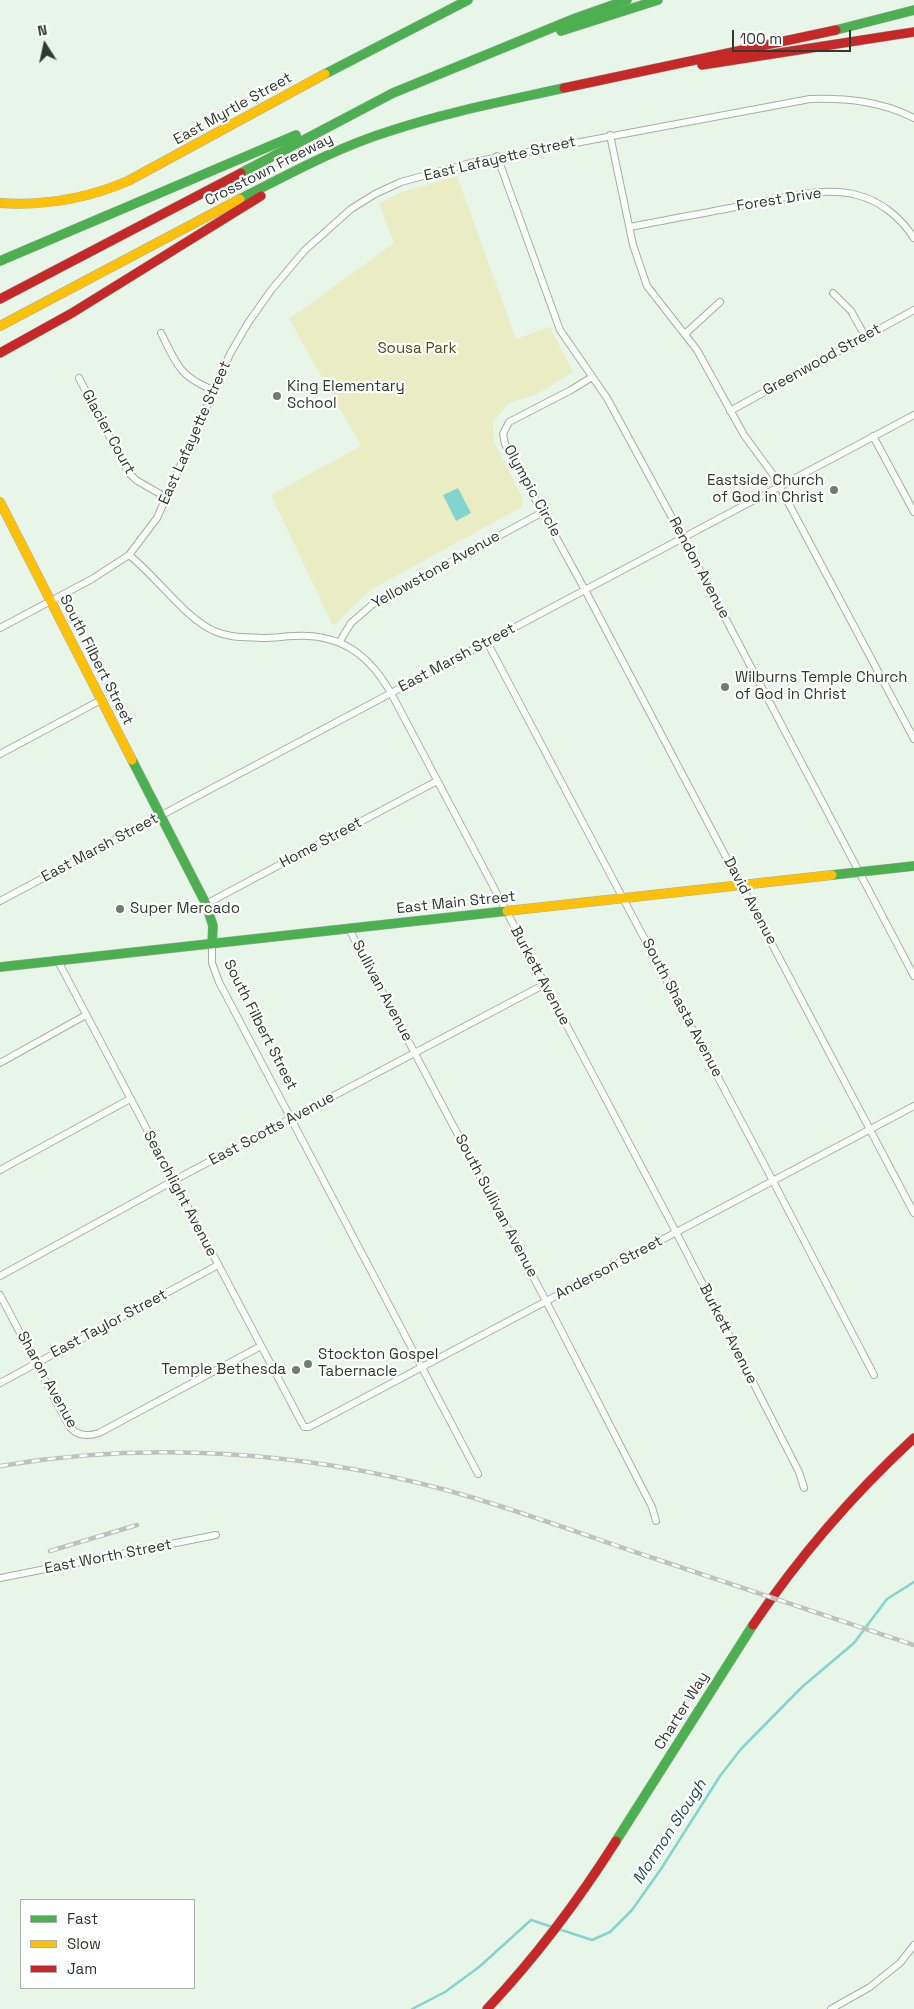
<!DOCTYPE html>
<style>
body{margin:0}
#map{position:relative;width:914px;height:2009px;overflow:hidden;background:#e8f6e9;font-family:"Space Grotesk",sans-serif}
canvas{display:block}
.legend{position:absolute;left:20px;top:1899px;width:175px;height:90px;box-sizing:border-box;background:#fff;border:1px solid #acb0ac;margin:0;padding:6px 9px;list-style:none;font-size:15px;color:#2f3930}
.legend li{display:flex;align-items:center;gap:10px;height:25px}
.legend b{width:25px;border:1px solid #acb0ac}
.north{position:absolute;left:20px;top:20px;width:50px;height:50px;-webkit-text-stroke:4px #fff;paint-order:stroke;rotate:350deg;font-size:14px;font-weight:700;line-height:20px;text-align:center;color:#2f3930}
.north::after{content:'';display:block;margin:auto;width:18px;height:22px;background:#2f3930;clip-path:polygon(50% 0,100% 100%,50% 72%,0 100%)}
.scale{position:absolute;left:732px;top:30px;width:119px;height:22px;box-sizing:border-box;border:2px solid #2f3930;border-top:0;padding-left:6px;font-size:15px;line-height:18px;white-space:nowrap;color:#2f3930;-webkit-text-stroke:4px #fff;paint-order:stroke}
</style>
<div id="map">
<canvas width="914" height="2009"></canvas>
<ul class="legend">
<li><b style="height:6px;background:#4caf50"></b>Fast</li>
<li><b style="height:6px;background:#ffc107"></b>Slow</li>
<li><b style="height:6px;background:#c62828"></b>Jam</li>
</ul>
<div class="north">N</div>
<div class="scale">100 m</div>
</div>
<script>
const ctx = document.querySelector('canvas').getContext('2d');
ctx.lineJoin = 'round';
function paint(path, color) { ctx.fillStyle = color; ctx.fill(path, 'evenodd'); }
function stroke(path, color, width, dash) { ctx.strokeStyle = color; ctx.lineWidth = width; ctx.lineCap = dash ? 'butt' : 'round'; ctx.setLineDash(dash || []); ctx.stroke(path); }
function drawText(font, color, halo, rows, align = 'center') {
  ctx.font = font + ' "Space Grotesk",sans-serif'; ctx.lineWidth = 4.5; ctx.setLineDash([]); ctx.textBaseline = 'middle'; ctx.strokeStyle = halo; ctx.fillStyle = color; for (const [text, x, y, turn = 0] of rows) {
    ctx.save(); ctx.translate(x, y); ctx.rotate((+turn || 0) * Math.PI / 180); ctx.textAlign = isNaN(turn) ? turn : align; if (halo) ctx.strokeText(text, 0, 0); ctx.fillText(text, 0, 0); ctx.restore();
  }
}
const green = new Path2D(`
 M457 176 516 339 550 327 573 372 537 394 509 403 493 422 494 442 523 499 522 507 372 589 333 626 271 495 361 446 289 319 394 243 379 204 399 193Z`);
const water = new Path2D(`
 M458 488 471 513 456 521 443 495Z`);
const stream = new Path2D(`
 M412 2009 445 1992 479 1967 531 1920 592 1940 610 1932 632 1910 661 1869 720 1776 741 1749 802 1687 854 1643 887 1599 914 1582`);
const street = new Path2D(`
 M610 135 633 245 647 286 697 350 744 435 774 476 914 739
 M497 156 560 330 607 398 683 538 914 976
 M630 227C670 219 711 212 751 204 785 198 822 186 857 195 881 201 901 218 914 238
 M833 293 851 311 865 336
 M161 333C177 365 179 376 213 390
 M686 333 720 302
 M592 377 571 390 509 422 503 434 505 444 585 590 914 1213
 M79 378 128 472 136 480 167 498
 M730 411 914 310
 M873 436 914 512
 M129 555C156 576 184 617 214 631 230 638 245 637 262 638 277 638 293 635 308 636 348 638 372 660 391 693L676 1232 799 1472 804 1488
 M0 628 92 579 129 555 157 518 230 354 248 323 272 289 305 250 351 209 375 194 401 182 474 162 810 99C846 98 881 101 914 118
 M340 641 351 623 373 604 543 512
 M487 642 773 1181 874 1375
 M0 754 101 700
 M0 901 914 415
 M206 904 437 781
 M349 929 546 1301 652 1507 656 1521
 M212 944V963L219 982 478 1474
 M58 961 304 1427H309L914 1106
 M0 1063 86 1015
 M0 1170 130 1099
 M0 1276 184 1175 545 984
 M0 1295 68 1424C75 1436 86 1437 99 1433L261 1346
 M0 1383 218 1265
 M0 1578 216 1535
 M831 2009 870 1987 900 1963 914 1945`);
const fast = new Path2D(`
 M836 30 914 10
 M561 31 658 0
 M325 74 468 0
 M241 173 393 93 576 18 627 0
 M240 199C289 174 338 147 390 131 447 112 506 101 564 88
 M0 261 296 135
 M132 760 206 904 213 926 212 944
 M832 875 914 866
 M0 967 507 911
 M616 1841 753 1625`);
const slow = new Path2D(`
 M0 203C45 206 86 199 128 181L325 74
 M0 326 240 199
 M0 502 132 760
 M507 911 832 875`);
const jam = new Path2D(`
 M702 65 914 32
 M564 88 836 30
 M0 299 241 173
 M0 353 72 313 261 196
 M753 1625C801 1554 851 1496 914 1438
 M487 2009C536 1957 578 1901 616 1841`);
const rail = new Path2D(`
 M0 1466C149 1441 301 1451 446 1490 516 1509 584 1535 653 1558 740 1587 827 1616 914 1645
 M50 1551 137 1525`);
const markers = [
 [277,396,5,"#707b71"],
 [834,490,5,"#707b71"],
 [725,687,5,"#707b71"],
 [120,909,5,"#707b71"],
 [308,1364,5,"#707b71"],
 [296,1370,5,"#707b71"]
];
const streetNames = [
 ["East Myrtle Street",233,109,-29],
 ["East Lafayette Street",500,159,-13],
 ["Crosstown Freeway",269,170,-27],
 ["Forest Drive",779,200,-9],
 ["Greenwood Street",822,360,-29],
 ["Glacier Court",108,432,61],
 ["East Lafayette Street",195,433,-66],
 ["Olympic Circle",532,491,61],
 ["Rendon Avenue",699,568,62],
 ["Yellowstone Avenue",436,570,-29],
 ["East Marsh Street",457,658,-28],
 ["South Filbert Street",96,660,63],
 ["Home Street",321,843,-28],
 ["East Marsh Street",100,848,-28],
 ["David Avenue",750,901,62],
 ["East Main Street",456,903,-6],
 ["Burkett Avenue",540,976,62],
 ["Sullivan Avenue",382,991,62],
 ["South Shasta Avenue",682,1008,62],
 ["South Filbert Street",260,1025,63],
 ["East Scotts Avenue",272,1129,-28],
 ["Searchlight Avenue",180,1194,62],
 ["South Sullivan Avenue",496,1206,62],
 ["Anderson Street",609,1268,-28],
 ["East Taylor Street",109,1324,-28],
 ["Burkett Avenue",728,1334,63],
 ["Sharon Avenue",47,1380,61],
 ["East Worth Street",108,1557,-11],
 ["Charter Way",682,1711,-58]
];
const parkNames = [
 ["Sousa Park",417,349]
];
const poiNames = [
 ["King Elementary",287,387],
 ["School",287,404],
 ["Eastside Church",824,481,"right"],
 ["of God in Christ",824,498,"right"],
 ["Wilburns Temple Church",735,678],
 ["of God in Christ",735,695],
 ["Super Mercado",130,909],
 ["Stockton Gospel",318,1355],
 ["Tabernacle",318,1372],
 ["Temple Bethesda",286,1370,"right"]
];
const waterNames = [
 ["Mormon Slough",670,1832,-57]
];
paint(green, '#eaedc3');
paint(water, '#82d4cf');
stroke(stream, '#82d4cf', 2.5);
stroke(street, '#a3aea5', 8);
stroke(fast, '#a3aea5', 10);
stroke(slow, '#a3aea5', 10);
stroke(jam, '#a3aea5', 10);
stroke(street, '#fcfefc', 6);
stroke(fast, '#4caf50', 9);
stroke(slow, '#ffc107', 9);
stroke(jam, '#c62828', 9);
stroke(rail, '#bec1be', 4.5);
stroke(rail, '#fff', 2.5, [8]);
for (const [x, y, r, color] of markers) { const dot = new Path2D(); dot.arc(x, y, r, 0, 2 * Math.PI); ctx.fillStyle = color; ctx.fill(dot); stroke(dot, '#fff', 2); }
drawText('15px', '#2f3930', '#fff', streetNames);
drawText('15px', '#534c0f', '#fff', parkNames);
drawText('15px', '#2f3930', '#fff', poiNames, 'left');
drawText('italic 16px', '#215251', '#fff', waterNames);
</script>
